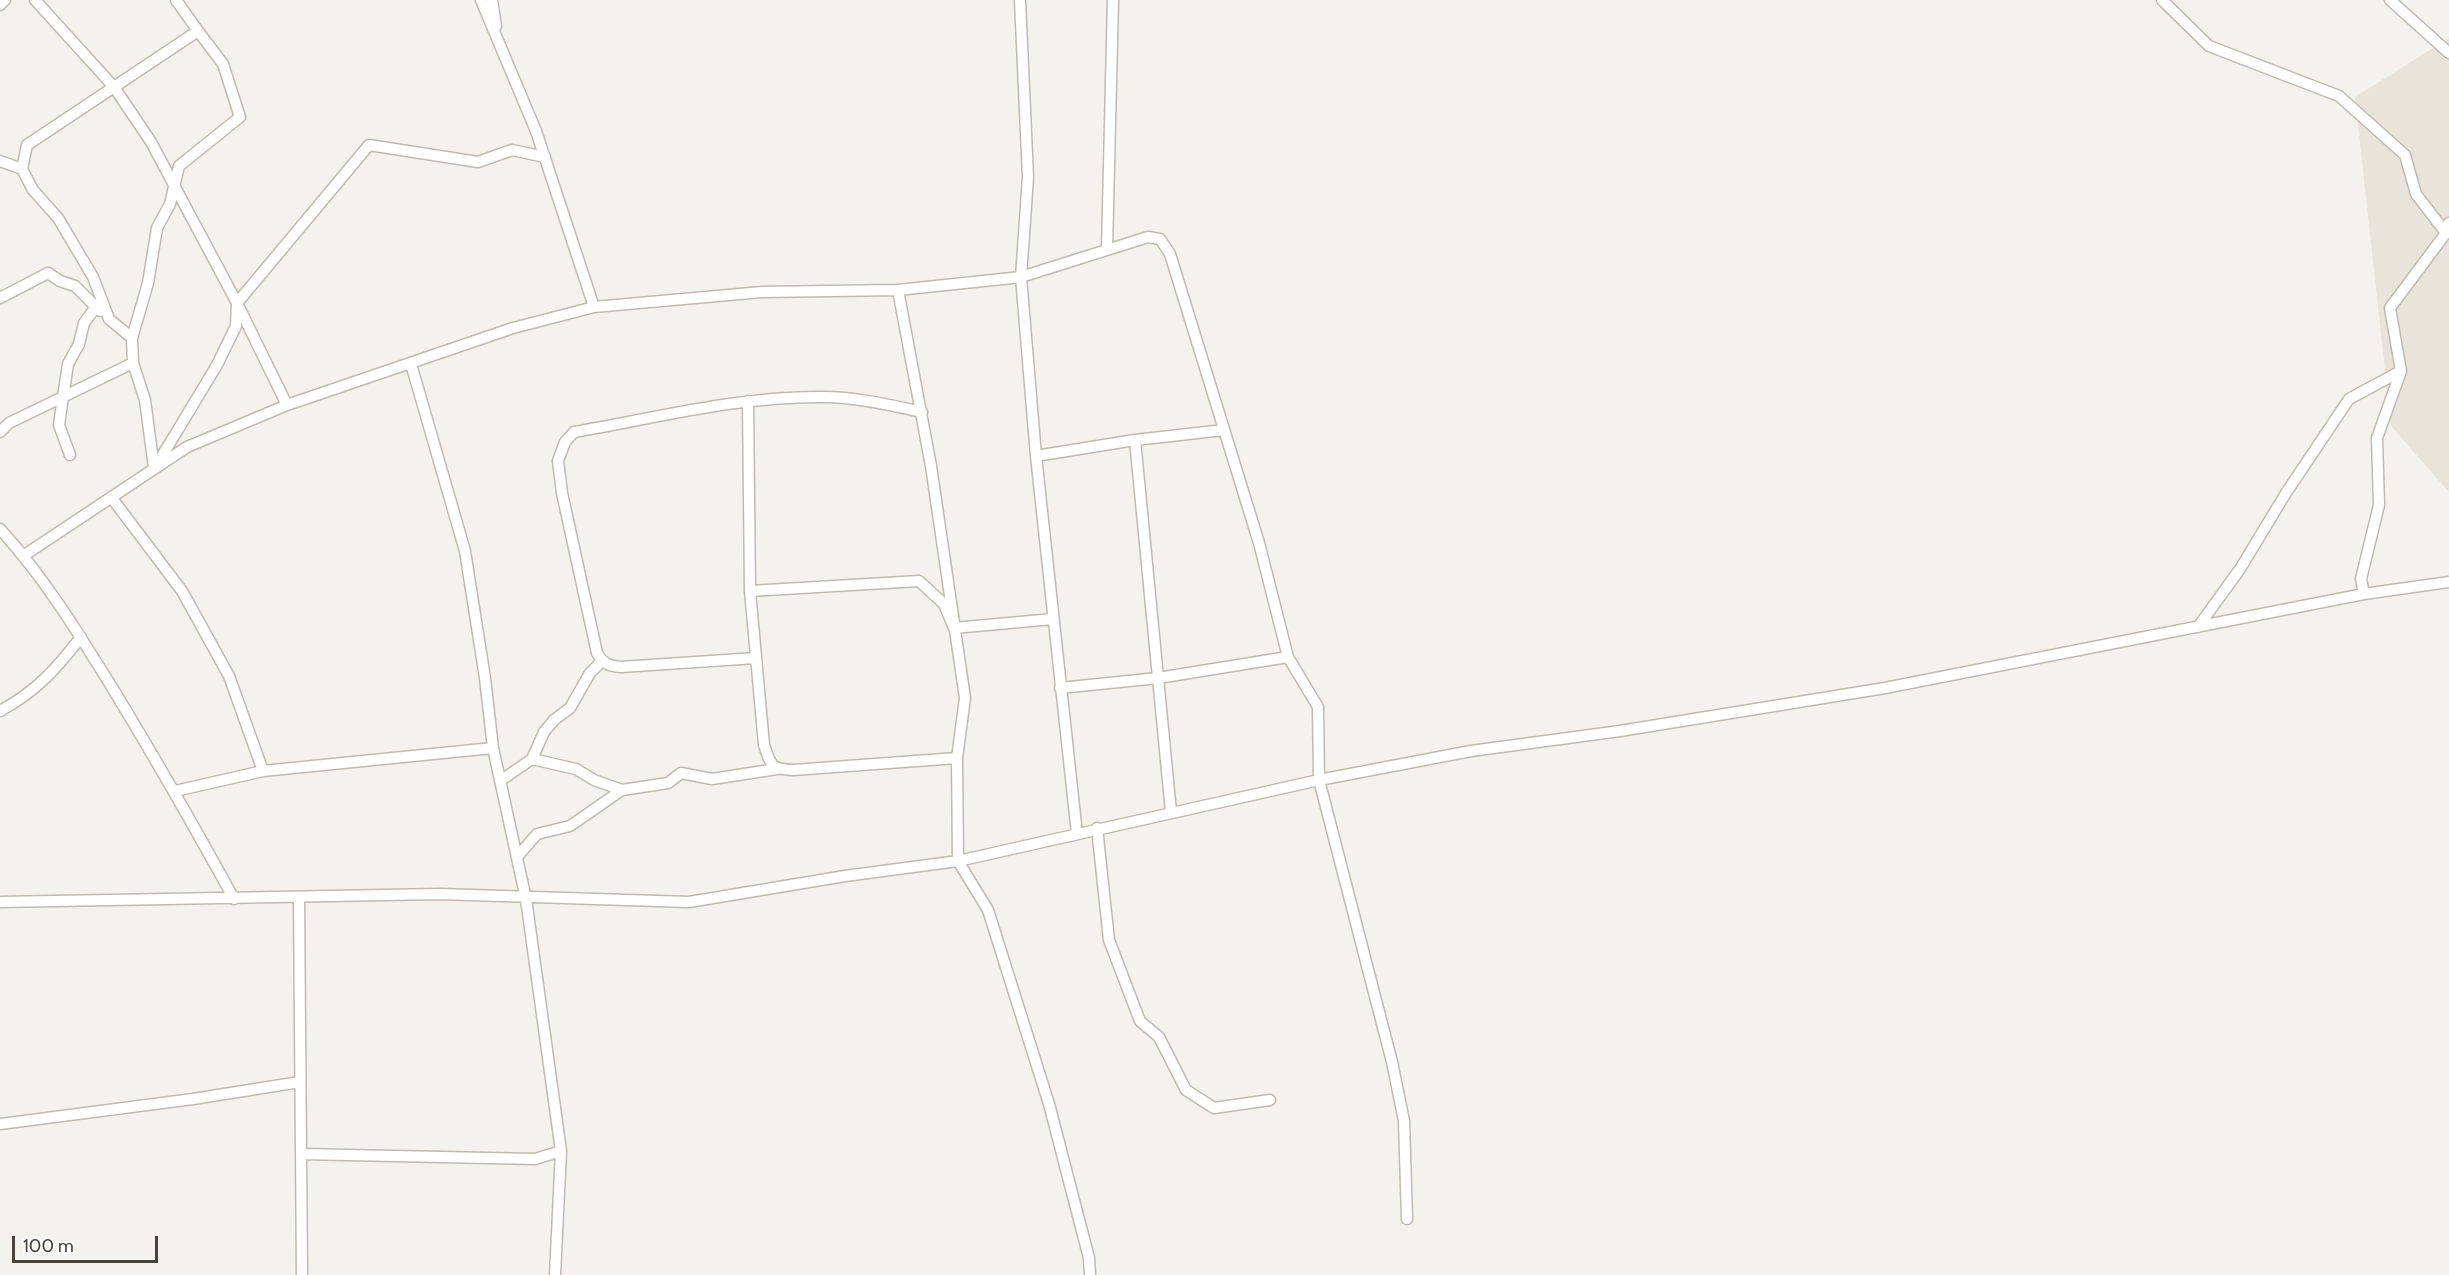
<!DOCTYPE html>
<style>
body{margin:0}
#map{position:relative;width:2449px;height:1275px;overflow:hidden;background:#f4f2ec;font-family:Cabin,sans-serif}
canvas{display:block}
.scale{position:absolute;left:12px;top:1236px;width:146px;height:27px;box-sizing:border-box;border:3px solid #48443b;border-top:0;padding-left:8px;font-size:18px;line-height:21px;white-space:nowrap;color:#48443b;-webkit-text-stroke:4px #fff;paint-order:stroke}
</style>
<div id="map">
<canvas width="2449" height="1275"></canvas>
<div class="scale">100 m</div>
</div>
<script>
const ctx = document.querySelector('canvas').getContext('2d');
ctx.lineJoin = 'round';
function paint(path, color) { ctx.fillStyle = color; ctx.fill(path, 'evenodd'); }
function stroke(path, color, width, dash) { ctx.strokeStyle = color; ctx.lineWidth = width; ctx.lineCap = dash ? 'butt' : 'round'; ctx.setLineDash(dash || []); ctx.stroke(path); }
const residential = new Path2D(`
 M2449 38V492L2391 426 2355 97Z`);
const street = new Path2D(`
 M35 0 114 87 151 142 237 303 287 405
 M176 0 198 31
 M481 0 536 131 594 307
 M492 0 496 26
 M1020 0 1028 177 1021 277 1036 456 1077 834
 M2162 0 2209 46 2339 96 2405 155 2416 194 2446 233
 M2390 0 2449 53
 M0 5 5 0
 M0 161 22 169
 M1107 249 1113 0
 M898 290 931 466 965 698 957 758 958 861 988 910 1049 1104 1089 1258 1090 1275
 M0 298 48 273 60 281 75 286 100 311
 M132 338 109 319 93 277 58 218 33 190 22 169 27 145 198 31 223 64 240 117 179 166 170 204 157 228 148 283 132 338 133 363 145 400 154 468
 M411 364 465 551 485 678 493 748 526 899 561 1151 555 1275
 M748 401 750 591 764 745C771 766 771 769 793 770L957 758
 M0 432 9 423 133 363
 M1135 440 1171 812
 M70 455 59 425 63 397 68 364 79 344 84 323 95 308
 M1036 456 1135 440 1224 430
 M156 466 217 365 236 326 237 303 369 145 478 162 512 150 545 157
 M111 497 182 591 229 676 263 771
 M0 529C44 577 79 634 113 689 155 758 195 828 234 899
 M23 556 187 447 287 405 513 328 594 307 762 292 898 290 1021 277 1148 237 1160 239 1170 254 1259 543 1288 657 1318 707 1319 780 1392 1062 1404 1121 1407 1219
 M750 591 919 581 944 604 954 628 1053 619
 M2364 594 2361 579 2379 505 2377 438 2401 371 2390 308 2446 233 2449 223
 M2198 627 2240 569 2286 493 2349 399 2401 371
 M756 658 621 667C609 666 603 664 597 653L562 493 558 461 565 442 574 432C656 418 739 396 823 397 856 397 890 405 922 412
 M1060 688 1158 678 1288 657
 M0 711C37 691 56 669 81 637
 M532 759 544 732 554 720 570 708 590 673 601 662
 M500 781 532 759 576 769 594 780 622 790
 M175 791 263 771 493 748
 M1097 828 1109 940 1140 1021 1159 1037 1186 1090 1214 1108 1270 1100
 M517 857 537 834 570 826 622 790 668 783 681 773 712 779 777 769
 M299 898 302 1275
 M0 902 440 894 689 902 845 876 958 861 1319 780 1471 751 1620 731 1885 688 2364 594 2449 582
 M0 1124 193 1099 300 1082
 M301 1154 535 1159 561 1151`);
paint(residential, '#e8e4db');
stroke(street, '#bfbbb0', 13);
stroke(street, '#fff', 10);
</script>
